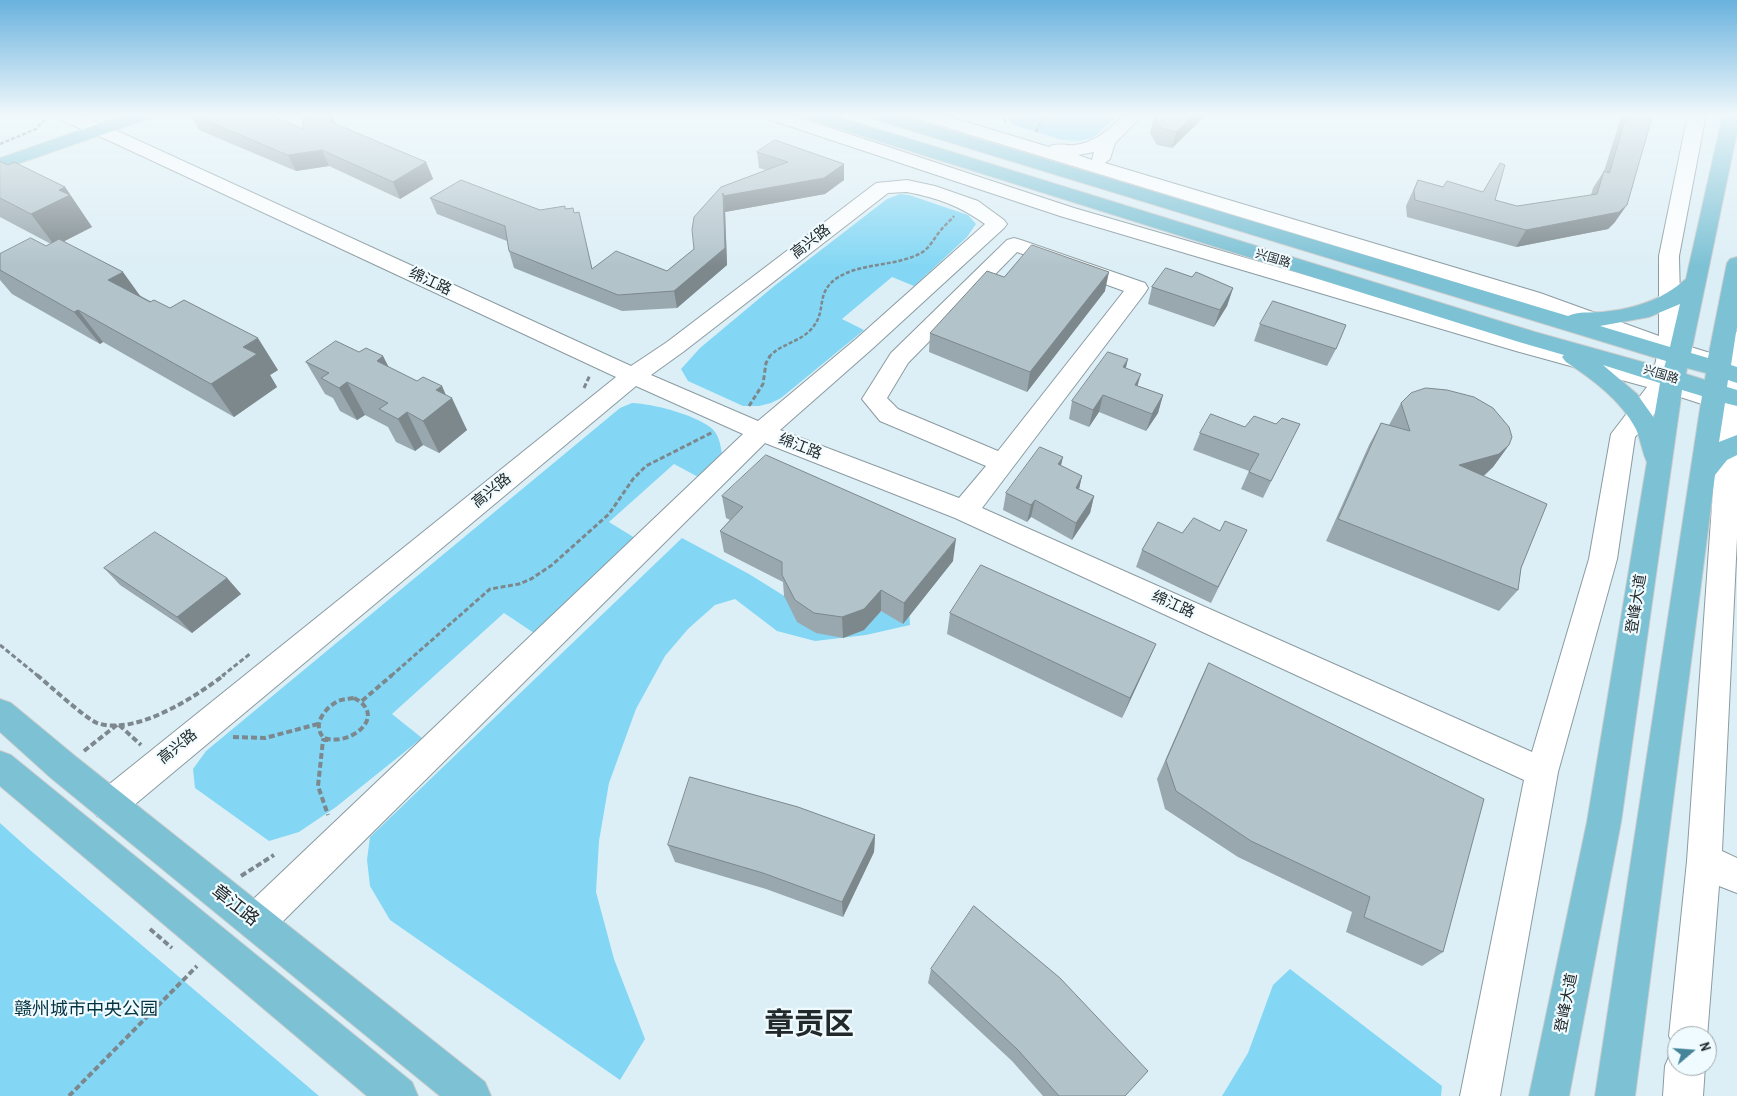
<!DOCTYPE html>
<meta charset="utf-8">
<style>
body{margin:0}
#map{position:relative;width:1737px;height:1096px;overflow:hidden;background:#ddeff6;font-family:"Archivo Narrow",sans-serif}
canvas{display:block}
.north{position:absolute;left:1667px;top:1026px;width:50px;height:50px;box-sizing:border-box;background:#f0fbff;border:1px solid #9ea7aa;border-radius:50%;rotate:72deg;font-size:14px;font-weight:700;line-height:20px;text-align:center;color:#22292b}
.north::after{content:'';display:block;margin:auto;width:18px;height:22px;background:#458499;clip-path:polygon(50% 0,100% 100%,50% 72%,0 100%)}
</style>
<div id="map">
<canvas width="1737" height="1096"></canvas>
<div class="north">N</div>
</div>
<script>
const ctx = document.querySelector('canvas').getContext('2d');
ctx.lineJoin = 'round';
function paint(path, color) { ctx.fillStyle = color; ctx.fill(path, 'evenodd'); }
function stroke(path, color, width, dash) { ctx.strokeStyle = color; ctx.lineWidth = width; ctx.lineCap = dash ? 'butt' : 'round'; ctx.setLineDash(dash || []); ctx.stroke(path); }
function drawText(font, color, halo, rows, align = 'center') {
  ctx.font = font + ' "Archivo Narrow","Noto Sans SC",sans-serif'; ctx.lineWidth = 4.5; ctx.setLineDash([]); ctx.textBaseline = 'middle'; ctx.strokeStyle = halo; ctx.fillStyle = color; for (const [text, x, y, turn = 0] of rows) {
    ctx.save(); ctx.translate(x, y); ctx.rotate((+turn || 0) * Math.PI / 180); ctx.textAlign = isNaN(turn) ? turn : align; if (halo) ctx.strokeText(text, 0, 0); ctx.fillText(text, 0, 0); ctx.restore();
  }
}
const green = new Path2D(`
 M1010 114H1119L1098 134 1092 138 1079 141 1062 140 1014 125 1008 119Z
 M900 194 909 195 968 215 976 224 967 237 914 286 892 277 842 319 864 330 781 398 771 403 759 406H743L688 381 681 369 700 348 773 287 887 199Z
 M632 403C654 404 692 414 710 427 719 433 721 446 722 455L700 478 674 464 609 522 635 538 534 633 504 613 392 714 422 738 336 807 299 832 269 841 195 788 193 769 206 751 620 408Z
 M682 538 749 574 794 602 877 612 909 608 910 625 866 635 815 641 777 631 735 599 715 605 688 629 665 656 636 709 609 783 599 841 596 892 614 959 645 1039 620 1080 390 920 370 886 367 860 370 837Z
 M0 823 30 850 319 1096H0Z
 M1290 969 1442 1086 1441 1096H1222L1248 1053 1273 985Z`);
const pathFar2 = new Path2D(`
 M1005 114 1003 117 1006 122
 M1036 132 1044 114
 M0 144 36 129 45 119
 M769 357C781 343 802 342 813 327 827 310 815 293 837 278 862 262 895 267 921 253 930 248 934 238 941 230 945 225 950 221 954 216`);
const pathFar1 = new Path2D(`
 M584 388 590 375
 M749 406 763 384 766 363 770 356
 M0 645 38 676
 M222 676 251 653
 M391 676 490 589 519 584 531 579 552 565 609 514 633 479 646 466 713 432`);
const path = new Path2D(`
 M37 675C49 685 85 718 97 723 136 736 195 697 224 675
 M354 698C389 716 350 747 324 738 311 725 325 708 338 701 343 699 348 699 354 698Z
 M362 701 392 675
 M233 737 265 738 318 724
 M328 740H323L318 786 328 815
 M84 751 118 724 141 745
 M241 876 274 855
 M150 929 172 948
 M69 1096 197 966`);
const minor = new Path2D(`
 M53 114H77L122 133 631 366 667 342 876 183 907 180 935 186 978 201 1004 220 1007 224 1004 228 872 349 780 430 959 498 986 466 880 421 862 399 891 353 1007 240 1014 238 1021 240 1145 283 1148 288 1145 293 982 508 1532 752 1589 559 1611 434 1647 387 1516 351 1060 216 765 118 762 114H788L1074 208 1532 341 1653 373 1658 352 1524 303 915 118 912 114H940L1049 147C1056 142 1066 146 1075 145 1097 142 1110 128 1125 114H1144L1115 143 1110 159 1105 163 1540 293 1659 336V256L1688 114H1706L1679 256 1681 344 1720 356 1729 334 1737 332V538L1722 851 1737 858V893L1719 886 1707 1037 1677 1036V1066H1705L1703 1096H1663L1665 1066 1671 1052 1676 1050 1669 1036 1687 861 1714 477 1711 407 1668 393 1649 422 1635 437 1617 559 1558 772 1500 1096H1460L1524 780 955 518 765 443 269 935 256 940 243 935 238 922 243 909 743 434 636 386 121 816 109 821 97 816 92 805 97 794 616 377 110 141 56 118ZM1094 152 1092 160 1078 155ZM907 192C938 198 960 206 985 224L856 339 758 421 651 375 683 352 888 193ZM1017 252 1124 291 998 451 898 409 887 398 908 363ZM1679 359 1716 370 1713 391 1676 379Z`);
const major = new Path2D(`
 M127 114H153L150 118 0 170V158Z
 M802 114H829L1535 332 1664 368 1666 361 870 118 867 114H895L1568 316C1578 311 1592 313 1603 312 1635 309 1662 300 1686 279L1723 114H1737V132L1691 353 1708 358 1727 263 1730 259 1737 257V326L1731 365 1737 367V383L1728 380 1727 387 1737 390V406L1725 403 1719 442 1737 435V455L1727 460 1715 475 1635 1096H1595L1702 396 1682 390 1621 822 1569 1096H1529L1587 822 1647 462C1642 452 1641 440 1636 429 1621 400 1592 379 1566 362L1562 357 1564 355 1519 342 805 118ZM1680 304 1670 347 1600 326 1649 317ZM1603 365 1660 383 1654 418 1637 394ZM1687 368 1706 373 1705 380 1686 374Z
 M0 699 11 703 75 756 485 1082 491 1096H440L51 778 0 732Z
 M0 751 11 755 412 1082 418 1096H367L0 786Z`);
const wall = new Path2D(`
 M190 114 303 129 336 124 426 162 433 179 400 199 329 166 296 171 199 130Z
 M1157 114H1207L1172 148 1157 145 1150 133 1154 116Z
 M1622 114H1653L1615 222 1608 229 1516 247 1407 217 1406 206 1410 197 1418 180 1517 206 1591 195 1593 188 1604 171Z
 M757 152 844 180 825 194 725 212V209L727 265 677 308 622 311 514 268 509 251 507 241 437 214 430 198 540 210 565 209 574 213 579 212 592 269 667 271 694 249 721 187 766 170 759 168Z
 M0 161 8 165 65 187 92 227 64 241 141 296 278 370 270 375 277 387 234 417 103 342 100 344 12 294 0 280V254L46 246 51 244 0 217Z
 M1004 277 1105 291 1027 392 929 352 930 333Z
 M1192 277 1233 288 1227 306 1214 327 1148 304 1152 287Z
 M1260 324 1336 349 1327 366 1254 341Z
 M359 352 383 356 388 367 417 381 442 386 446 395 467 430 439 453 423 445 415 451 396 442 388 427 365 415 357 420 340 411 333 398 325 394 306 362Z
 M1126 368 1138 386 1163 395 1158 413 1146 431 1099 412 1089 427 1069 419 1072 401Z
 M1401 403 1509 445 1493 467 1484 476 1521 568 1518 590 1499 611 1326 541 1369 445 1381 423 1389 425Z
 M1245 427 1291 441 1263 498 1241 489 1249 471 1193 450 1200 433Z
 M1061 466 1082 476 1079 489 1094 496 1090 513 1072 540 1031 517 1027 522 1003 510 1006 493Z
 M722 496 953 561 903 624 881 611 864 630 843 638 816 633 797 622 784 596 783 582 724 552 720 531 730 520 726 518Z
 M1247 530 1211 603 1136 567 1142 550 1182 533Z
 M104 568 227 578 241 594 192 633 120 585Z
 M950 613 1156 644 1147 664 1122 718 947 634Z
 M1209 663 1443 952 1422 966 1346 932 1352 912 1238 857 1165 809 1157 779 1199 683Z
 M875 835 874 852 843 917 766 889 675 862 668 845Z
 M931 969 1125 1096H1043L1012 1061 928 983Z`);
const shadedWall = new Path2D(`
 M1194 114H1207L1172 148 1176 132Z
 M332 115 339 131 331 122Z
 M322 150 329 166 296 171 288 155Z
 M426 162 433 179 400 199 393 182Z
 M844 164V180L825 194 725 212 723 196Z
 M65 187 92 227 55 246 31 214 59 190Z
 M723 193 725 209 727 265 677 308 674 291Z
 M1627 205 1615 222 1608 229 1516 247 1526 230Z
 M123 272 146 304 108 280Z
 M1109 272 1105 291 1027 392 1030 372Z
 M1233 288 1227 306 1214 327 1220 310Z
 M78 310 103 342 100 344 74 312Z
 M258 338 278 370 270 375 277 387 234 417 211 384 243 347Z
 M383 356 400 389 377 361Z
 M1128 359 1124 376 1123 367Z
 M1141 374 1136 391 1135 385Z
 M347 382 365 415 357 420 339 388Z
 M442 386 448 401 452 398 467 430 439 453 423 421 436 390Z
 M1103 395 1099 412 1089 427 1093 410Z
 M1163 395 1158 413 1146 431 1152 414Z
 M407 412 423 445 415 451 398 419Z
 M1509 445 1493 467 1483 476 1459 465Z
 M1063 457 1059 474 1058 464Z
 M1082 476 1078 493 1076 488Z
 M1094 496 1090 513 1072 540 1076 523Z
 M1035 500 1031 517 1027 522 1031 505Z
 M956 539 953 561 903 624 904 603Z
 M227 578 241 594 192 633 177 617Z
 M881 590V611L864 630 843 638 842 617Z
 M1156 644 1147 664 1122 718 1130 698Z
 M875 835 874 852 843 917 842 902Z`);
const building = new Path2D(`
 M191 114H268L303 129V118L332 115 331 122 426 162 393 182 322 150 288 155Z
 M1157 114H1194L1176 132 1161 128 1154 116Z
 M1627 114H1653L1627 205 1619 212 1526 230 1415 200 1414 190 1418 180 1443 187 1447 181 1483 192 1500 163 1505 165 1495 200 1517 206 1597 194 1604 171 1609 173Z
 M775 140 844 164 824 178 723 196V193L725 248 674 291 618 295 509 251 505 226 430 198 461 180 540 210 565 206V209L573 208 574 213 579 212 592 269 616 251 667 271 694 249 692 230 694 217 721 187 788 162 757 152Z
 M0 161 8 165 14 162 65 187 59 190 70 195 31 214 0 198Z
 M31 238 46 246 59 239 123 272 108 280 150 302 154 300 170 308 184 300 258 338 243 347 257 354 211 384 78 310 74 312 0 270V254Z
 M1032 245 1109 272 1030 372 930 333 987 271 1004 277Z
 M1166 268 1192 277 1196 272 1233 288 1220 310 1152 287Z
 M1273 301 1346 325 1336 349 1260 324Z
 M336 341 359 352 366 348 383 356 377 361 417 381 423 377 442 386 436 390 452 398 423 421 407 412 398 419 379 409 388 403 347 382 339 388 321 378 329 373 306 362Z
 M1108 352 1128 359 1123 367 1141 374 1135 385 1163 395 1152 414 1103 395 1093 410 1072 401Z
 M1426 388 1447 390 1474 397 1493 408 1509 427 1512 437 1509 445 1499 454 1459 465 1547 504 1521 568 1518 590 1338 519 1381 423 1410 431 1401 403 1411 393Z
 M1211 414 1245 427 1254 416 1276 424 1282 418 1300 424 1271 481 1249 472 1259 454 1200 433Z
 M1040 447 1063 457 1058 464 1082 476 1076 488 1094 496 1076 523 1035 500 1031 505 1006 493Z
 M766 455 956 539 904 603 881 590 864 609 842 617 814 613 795 600 782 575V562L720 531 743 507 722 496Z
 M1194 518 1220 531 1225 521 1247 530 1218 587 1142 550 1158 522 1182 533Z
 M155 532 227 578 177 617 104 568Z
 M981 565 1156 644 1130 698 950 613Z
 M1209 663 1484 799 1443 952 1364 917 1370 897 1251 841 1176 791 1166 761Z
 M690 777 798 807 875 835 842 902 763 873 668 845Z
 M974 906 1060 978 1148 1071 1125 1096H1059L1018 1050 931 969Z`);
const farStreetnames = [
 ["兴国路",1273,259,17],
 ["兴国路",1661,375,17]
];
const streetNames = [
 ["高兴路",811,242,-38],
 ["绵江路",430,282,25],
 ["绵江路",800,447,21],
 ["高兴路",492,491,-39],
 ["登峰大道",1637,604,-81],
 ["绵江路",1173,605,24],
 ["高兴路",178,747,-39],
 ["登峰大道",1567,1003,-79]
];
const nearStreetnames = [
 ["章江路",235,906,38]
];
const nearParknames = [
 ["赣州城市中央公园",86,1010]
];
const nearTownnames = [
 ["章贡区",809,1026]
];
paint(green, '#83d7f4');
stroke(minor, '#8a9ba1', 2);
stroke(major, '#cacccc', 2);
stroke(pathFar2, '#7c888d', 2.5, [4, 2]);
stroke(pathFar1, '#7c888d', 3, [5, 2.5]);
stroke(path, '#7c888d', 4, [6, 3]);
paint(minor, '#fff');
paint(major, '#7cc1d4');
paint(wall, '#99a8ae');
paint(shadedWall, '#7d888d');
paint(building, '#b2c3ca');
stroke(building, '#7d888d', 1);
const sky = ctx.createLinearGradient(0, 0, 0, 267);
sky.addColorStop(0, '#69b2de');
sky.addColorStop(0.43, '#f0f8fb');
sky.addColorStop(1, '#f0f8fb00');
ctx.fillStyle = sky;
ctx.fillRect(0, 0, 1737, 267);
drawText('12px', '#22292b', '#f0fbff', farStreetnames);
drawText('15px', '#22292b', '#f0fbff', streetNames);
drawText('18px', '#22292b', '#f0fbff', nearStreetnames);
drawText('18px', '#033341', '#f0fbff', nearParknames);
drawText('bold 30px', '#22292b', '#f0fbff', nearTownnames);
</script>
